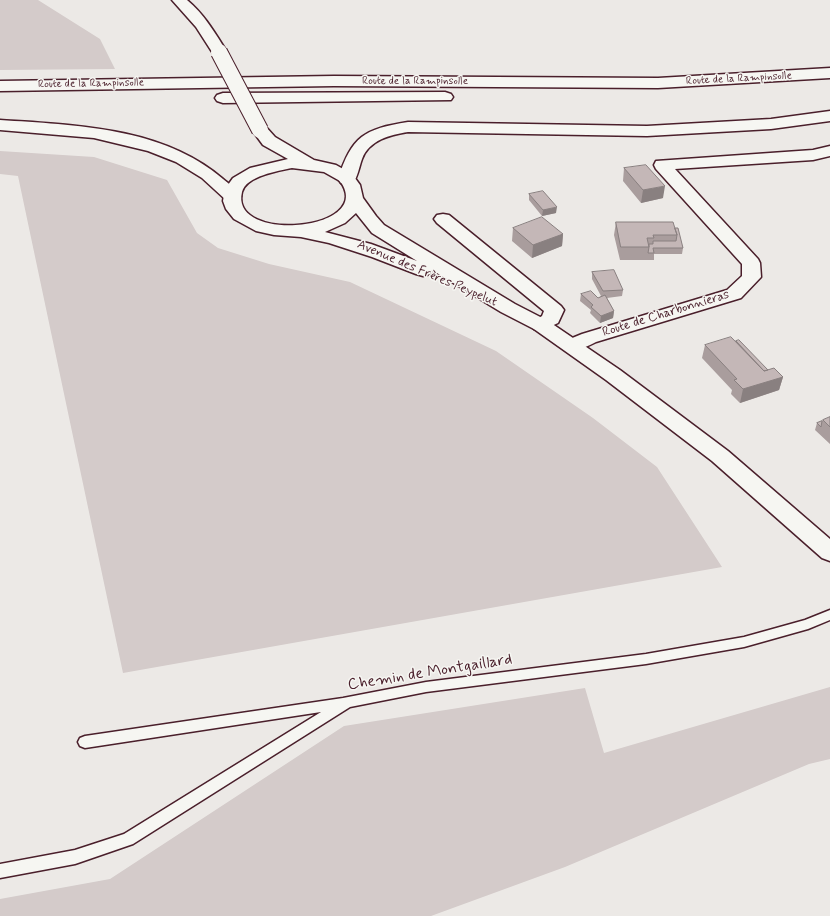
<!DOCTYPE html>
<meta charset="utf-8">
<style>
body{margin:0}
canvas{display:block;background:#ece9e6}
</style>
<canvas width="830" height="916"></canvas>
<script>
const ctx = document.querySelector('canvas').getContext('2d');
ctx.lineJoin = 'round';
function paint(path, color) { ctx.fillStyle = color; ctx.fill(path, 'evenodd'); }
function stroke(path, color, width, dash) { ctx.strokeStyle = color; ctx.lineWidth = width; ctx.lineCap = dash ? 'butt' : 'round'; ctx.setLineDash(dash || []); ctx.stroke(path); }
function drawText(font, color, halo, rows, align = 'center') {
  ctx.font = font + ' Mynerve,sans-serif'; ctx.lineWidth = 3; ctx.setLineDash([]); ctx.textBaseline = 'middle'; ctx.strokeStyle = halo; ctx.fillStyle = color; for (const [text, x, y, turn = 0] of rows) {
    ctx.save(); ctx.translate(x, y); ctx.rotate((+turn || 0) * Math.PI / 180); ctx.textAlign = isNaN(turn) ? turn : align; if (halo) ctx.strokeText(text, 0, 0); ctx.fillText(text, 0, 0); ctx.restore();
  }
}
const green = new Path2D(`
 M0 0H38L100 39 115 69 0 70Z
 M0 151 94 157 167 180 197 233 218 248 269 264 350 282 496 351 593 418 657 467 722 567 123 673 18 176 0 174Z
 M830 687V759L809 764 565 867 431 916H0V899L110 879 344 726 585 688 604 753Z`);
const service = new Path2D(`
 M830 610V620L808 629 744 647 646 664 426 692 350 707 133 844 75 864 0 878V864L75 850 124 834 321 712 85 748 80 746 78 742 80 738 85 736 343 698 426 682 646 654 744 637 805 620Z`);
const minor = new Path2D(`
 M830 146V156L813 160 675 169 758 259 760 263 761 277 741 298 596 342C586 347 576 352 565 349L562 345 565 341 582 334 727 290 742 276V264L656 169 654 165 656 161 813 150Z
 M443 214 449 215 561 306 564 310 558 323 541 331 534 329 531 325 534 321 542 316 544 311 437 223 434 219 437 215Z`);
const secondary = new Path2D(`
 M172 0H187C204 14 215 33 227 52L224 55H214L196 27Z
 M260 125 266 127 275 137 314 160 336 165 352 174 360 185 363 198 376 216 384 225 515 304 548 321 620 370 728 451 830 539V561L822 558 712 461 606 380 534 329 501 312 432 270 430 274 423 276 416 274 372 257 329 243 301 237 274 235 256 231 234 219 226 209 223 201 225 189 233 178 250 168 288 159 263 145 252 130 254 127ZM292 168 324 172 340 181C377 231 229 244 242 192 246 176 278 171 292 168ZM356 213 372 233 417 261 371 244 325 232 345 223Z`);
const primary = new Path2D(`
 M830 68V78L658 88 334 86 0 91V81L334 76 658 78Z
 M445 92 451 94 453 97 451 100 223 103 217 101 215 98 217 95 223 93Z
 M830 111V121L771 129 647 136 408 132C390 135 369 140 362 159 359 167 358 176 353 183L347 184 341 183 338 179C352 136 364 129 408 122L647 126 771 119Z
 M0 120C75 125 163 127 223 179 229 184 236 189 241 196L238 200 232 201 226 200 202 178 176 162 148 151 94 138 0 130Z`);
const secondaryBridge = new Path2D(`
 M219 52 260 130`);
const wall = new Path2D(`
 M624 168 663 198 641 203 623 181Z
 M529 194 556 213 542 216 529 200Z
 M616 222 675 228 683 248 682 254H654V260H620L614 235Z
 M513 228 563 234 562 246 532 258 512 241Z
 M592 272 623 290 622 296 607 298 614 311 613 318 600 323 590 313 591 310 580 301 581 294 598 298 601 296 592 279Z
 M736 341 768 370 783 377 779 390 740 403 731 394 732 390 702 358 705 345Z
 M830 417V444L815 430 817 423Z`);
const shadedWall = new Path2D(`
 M665 186 663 198 641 203 643 190Z
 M557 207 556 213 542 216 543 210Z
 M563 234 562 246 532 258 533 245Z
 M614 311 613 318 600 323 601 316Z
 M783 377 779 390 740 403 743 389Z`);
const building = new Path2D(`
 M646 165 665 186 643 190 624 168Z
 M543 191 557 207 543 210 529 194Z
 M542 217 563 234 533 245 513 228Z
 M616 222H673L677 235H653L654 238H647L649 247H621Z
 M675 228H678L683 248H653L654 253H648L649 247V244H653V241H676L677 235Z
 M614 270 623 290 603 291 592 272Z
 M591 291 598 298 605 295 614 311 601 316 591 307 593 305 581 294Z
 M731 337 764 371 774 368 783 377 743 389 734 380 737 379 705 345Z
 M739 340 768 370 764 371 736 341Z
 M830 417V427L823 420Z
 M822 421 821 427 817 423Z`);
const farStreetnames = [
 ["Route de la Rampinsolle",739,79,-3],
 ["Route de la Rampinsolle",415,82],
 ["Route de la Rampinsolle",91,84,-1]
];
const streetNames = [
 ["Avenue des Frères Peypelut",427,274,23],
 ["Route de Charbonnieras",666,314,-17]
];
const nearStreetnames = [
 ["Chemin de Montgaillard",430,673,-9]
];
paint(green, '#d4cbca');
stroke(service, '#4a1f2b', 3);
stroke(minor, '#4a1f2b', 3);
stroke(secondary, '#4a1f2b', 3);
stroke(primary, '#4a1f2b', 3);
paint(service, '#f6f6f2');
paint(minor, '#f6f6f2');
paint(secondary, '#f6f6f2');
paint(primary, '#f6f6f2');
stroke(secondaryBridge, '#4a1f2b', 18, []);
stroke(secondaryBridge, '#f6f6f2', 16);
paint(wall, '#a99d9d');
paint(shadedWall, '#898080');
paint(building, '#c4b7b7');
stroke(building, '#898080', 1);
drawText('11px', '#4a1f2b', '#f6f6f2', farStreetnames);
drawText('13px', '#4a1f2b', '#f6f6f2', streetNames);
drawText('16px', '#4a1f2b', '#f6f6f2', nearStreetnames);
</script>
